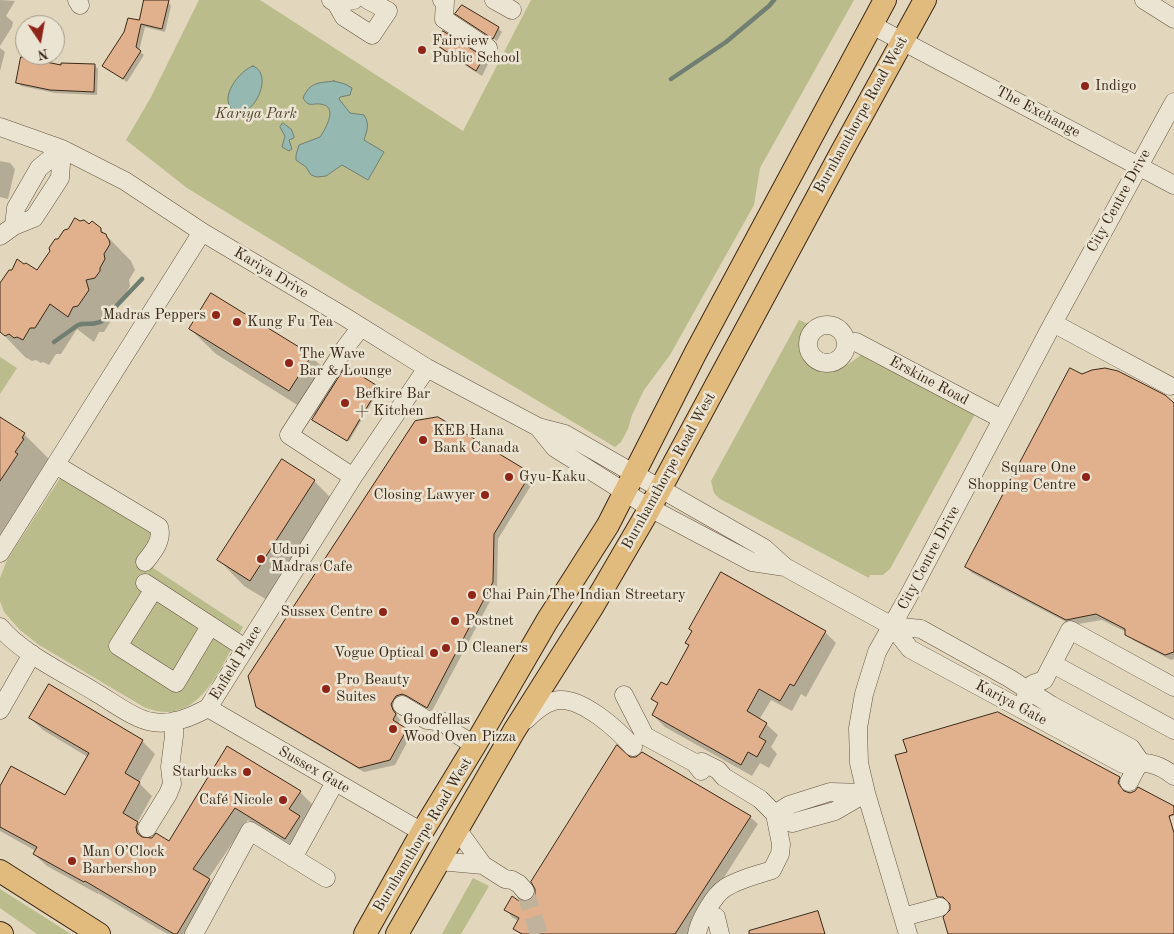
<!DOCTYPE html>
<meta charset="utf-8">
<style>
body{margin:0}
#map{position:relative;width:1174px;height:934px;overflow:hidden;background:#e2d6bc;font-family:"Old Standard TT",serif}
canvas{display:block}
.north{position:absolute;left:15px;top:15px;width:50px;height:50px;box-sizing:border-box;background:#ece4d3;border:1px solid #a59988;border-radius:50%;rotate:168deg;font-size:14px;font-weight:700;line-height:20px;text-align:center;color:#3b2918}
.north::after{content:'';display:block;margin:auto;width:18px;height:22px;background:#8f2418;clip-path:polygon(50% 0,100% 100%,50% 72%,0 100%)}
</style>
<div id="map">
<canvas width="1174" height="934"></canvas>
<div class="north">N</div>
</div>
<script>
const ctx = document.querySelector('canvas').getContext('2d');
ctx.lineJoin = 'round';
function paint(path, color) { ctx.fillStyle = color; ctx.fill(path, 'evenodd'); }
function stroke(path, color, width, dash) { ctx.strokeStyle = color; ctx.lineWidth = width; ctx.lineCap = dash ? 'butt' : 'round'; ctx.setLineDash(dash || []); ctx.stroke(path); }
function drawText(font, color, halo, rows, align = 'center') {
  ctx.font = font + ' "Old Standard TT",serif'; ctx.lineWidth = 5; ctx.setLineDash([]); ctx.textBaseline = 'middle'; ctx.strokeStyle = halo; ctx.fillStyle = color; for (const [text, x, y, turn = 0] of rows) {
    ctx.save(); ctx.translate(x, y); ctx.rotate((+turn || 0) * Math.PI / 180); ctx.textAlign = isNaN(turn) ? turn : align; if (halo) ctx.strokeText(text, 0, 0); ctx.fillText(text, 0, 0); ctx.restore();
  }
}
const green = new Path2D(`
 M199 0H260L463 131 531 0H854L760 168 754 205 670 355 644 390 632 415 628 429 621 442 615 447 371 301 187 188 126 140 151 97Z
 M799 320 813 326C808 342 806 365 827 369 832 369 838 369 843 367 850 364 856 358 863 354L974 411V416L890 569 883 575H870L869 578 720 499 714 493 711 481Z
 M0 357 17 368 0 394Z
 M68 466 165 529 147 564 243 627C222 664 199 731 144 707L39 645 20 630 4 612 0 601V578L7 560Z
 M473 878 489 886 461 934H442Z
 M0 889 71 934H37L0 908Z`);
const water = new Path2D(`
 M253 66C276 75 251 123 233 110 218 98 240 70 253 66Z
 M334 81 345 84 352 88 350 95 340 97 339 99 350 113 364 115C370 124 367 130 364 140L384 152 368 180 342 165 326 176 317 177 311 175 306 167 296 160V155L299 145 320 137C326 128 339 106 320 104 312 103 309 108 303 98 310 82 318 83 334 81Z
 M283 123 291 129 294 136V138L289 140 292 149 289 151 282 147 285 136 280 127Z`);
const shadow = new Path2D(`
 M0 0 15 1 6 16 13 22 12 27 0 46Z
 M145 0H158L168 2 171 6 165 32 145 27 139 51 144 55 127 82 104 66 126 33 139 22Z
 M460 17 498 28 502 32 497 41Z
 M437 44 483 58 488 64 482 76 442 50Z
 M0 48 5 52 0 71Z
 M94 65 98 69 97 95 55 93 21 86 17 82 62 67Z
 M0 161 10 163 15 169 8 199 0 197Z
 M89 225 100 229 131 261 135 270 129 280 130 286 121 303 111 305 114 316 104 332H99L94 342 77 329 61 354H56L49 365 43 362 41 363 36 360 32 361 25 357 0 331V285L38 272Z
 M190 329 311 356 337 382 346 368 380 389 349 441 315 421V416L216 354Z
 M1082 375 1174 406V659L1171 660 1133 640 1126 632 1102 620 1072 625 972 573 966 567Z
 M438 419 531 474 535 479 498 539 497 588 432 711 413 700 407 699 396 710 397 716 400 720 398 724 411 735 395 765 364 772 262 712 257 707Z
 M0 421 24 434 50 460 0 550Z
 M282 461 314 481 340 507 277 606 244 586 219 560Z
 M825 632 836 643 806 697 801 694 792 711 771 700 759 720 766 724 778 735 771 747 777 754 769 768 760 763 752 776 665 727 653 715 659 705 653 699 667 687 690 646 687 643Z
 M30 718 142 741 155 754 139 783 152 796 137 823 150 836 149 839 169 843 228 748 300 792 313 805 303 821 312 830 298 851 248 820 208 879 222 893 198 934H167L98 893V894L47 866 34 854 36 851 0 831V790L66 797 88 757 43 730Z
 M630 758 750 817 758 824 688 934H520L515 929 519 921 513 918 506 910 519 903 532 900Z
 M1119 778 1121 779 1119 785 1124 792 1174 807V816L1169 817 1174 832V934H949L951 903 946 898 938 896Z`);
const stream = new Path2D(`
 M671 79 726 42 769 6 774 0
 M54 342 78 325C86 322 94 326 102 321L142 279`);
const building = new Path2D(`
 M144 0H169L162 29 141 24 136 47 141 51 123 79 102 66 124 32 128 18 139 20Z
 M462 5 499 27 493 39 455 14Z
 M443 31 484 57 476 71 435 44Z
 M21 57 61 65V63L95 64 94 92 50 90 16 83Z
 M75 218 80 221 84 220 89 224 92 221 101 228V232L106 234 107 237 109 240 110 244 104 254 105 259 100 268V271L95 278 86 280 89 290 78 306 73 307 68 317 50 304 35 328H30L23 340 17 337 14 338 9 334 5 336 0 332V283L9 270H12L17 259 24 264 26 263 37 270 50 251 49 248 55 239H58L64 230 68 229Z
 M211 293 312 355 289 391 189 329Z
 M346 366 379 387 347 441 312 420Z
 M1070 368 1082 374 1092 370 1105 368 1118 371 1165 395 1174 403V652L1165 655 1125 635V629L1096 614 1066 620 965 567Z
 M0 417 25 433 22 438 24 439 15 452 18 454 0 481Z
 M438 417 531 473 494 534 493 582 427 708 407 696 402 694 396 696 391 704 393 710 396 714 393 720 407 729 390 760 359 768 256 707 248 676 415 421Z
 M282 459 315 480 250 581 217 560Z
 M721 572 826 631 794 686 790 684 780 701 759 689 747 711 767 723 759 737 766 741 757 757 748 752 741 765 652 715 658 703 651 699 661 682 667 685 689 645 685 643 692 631 689 629Z
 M49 684 143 740 125 773 140 782 123 813 138 822 136 827 137 833 142 837 152 838 156 833 169 841 227 746 301 791 289 809 300 816 285 839 235 808 193 869 210 879 177 934H174L85 881 84 882 33 854 37 847 0 827V786L11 766 65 795 89 753 29 718Z
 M998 712 1120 777 1118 783 1124 791 1130 793 1135 791 1138 787 1174 806V814L1169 816 1174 833V934H948L943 917 950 910V904L943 897H937L895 755 907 752 903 740Z
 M617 745 630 757H636L642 752 751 816 675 934H522L513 929 519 918 504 910 512 896 519 901 520 900 526 901 532 899 535 895V889L531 882Z
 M818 911 825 934H749V931Z`);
const minorTunnel = new Path2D(`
 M525 891 539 934`);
const minor = new Path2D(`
 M77 0 80 5
 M331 0 336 3 344 17 372 35 388 11 368 0
 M442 0 445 1 444 19 488 48
 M494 0 512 10
 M1144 0 1174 19
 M336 3 354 0
 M872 25 1174 185
 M0 127 62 149 125 181 202 232 345 317 427 368 538 427 565 434 764 548 785 567 892 626 910 649 1123 764C1143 761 1157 762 1174 776
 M14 226 16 208 39 168 62 149
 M0 236 14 226 34 218 60 178 62 149
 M1053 323 1170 386
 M808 344a19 19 0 1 1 38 0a19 19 0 1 1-38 0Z
 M846 343 856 342 1002 419
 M538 427 555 448 650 508 752 562 785 567
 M56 465 159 527C163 540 153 552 145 562
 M353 477 289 435 345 348 361 327
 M0 553 202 232
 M145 583 245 648
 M154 589 118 646 176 683 210 626
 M892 626 921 629 1009 678 1051 705 1131 748 1140 761
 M0 627C21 653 66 674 95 692 111 701 135 720 153 722 173 725 191 717 208 708L353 477 427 368
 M1053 664 1174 730
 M624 695 645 736 695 763 701 771
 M1025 699 1033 684 1044 680 1070 630 1174 687
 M402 705 427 720 445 722 453 732 475 745
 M208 708 422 832
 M0 710 32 654
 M526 720C534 712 546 701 559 700 583 698 618 730 633 747
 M695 763 702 762 718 770 724 777 760 799 775 814 792 823 835 811 866 793
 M1129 782 1140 761
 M775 814 789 805 830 792 865 793
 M147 828 168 794 172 784 170 767 174 736V721
 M457 829 483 865
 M293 858 335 782
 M439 861 483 865 505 879 512 880 519 884 525 891
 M716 917 720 934
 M903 917 940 907
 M194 934 250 831 326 878
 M697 934C699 921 714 895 725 888 738 879 757 875 772 870L780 854 781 844 775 814
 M908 934 866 793 859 763 858 728 864 694 877 652 908 597 1052 325 1174 102`);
const major = new Path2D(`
 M0 871 99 934
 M0 933 2 934
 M365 934 422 832 475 745 547 621 608 525 696 352 885 0
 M397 934 514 731 593 606 650 508 841 153 925 0`);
const markers = [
 [422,50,5,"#8f2418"],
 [1085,86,5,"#8f2418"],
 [216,315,5,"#8f2418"],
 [237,322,5,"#8f2418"],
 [289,363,5,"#8f2418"],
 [345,403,5,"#8f2418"],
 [423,440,5,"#8f2418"],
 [509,477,5,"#8f2418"],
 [1086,477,5,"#8f2418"],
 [485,495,5,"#8f2418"],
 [261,559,5,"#8f2418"],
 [472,595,5,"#8f2418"],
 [383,612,5,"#8f2418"],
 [455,621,5,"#8f2418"],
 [446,648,5,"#8f2418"],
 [434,653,5,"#8f2418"],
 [326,689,5,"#8f2418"],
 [393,729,5,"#8f2418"],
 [247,772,5,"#8f2418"],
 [283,800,5,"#8f2418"],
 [72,861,5,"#8f2418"]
];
const poiNames = [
 ["Fairview",432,41],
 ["Public School",432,58],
 ["Indigo",1095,86],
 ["Madras Peppers",206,315,"right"],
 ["Kung Fu Tea",247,322],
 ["The Wave",299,354],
 ["Bar & Lounge",299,371],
 ["Befkire Bar",355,394],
 ["+ Kitchen",355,411],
 ["KEB Hana",433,431],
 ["Bank Canada",433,448],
 ["Square One",1076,468,"right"],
 ["Shopping Centre",1076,485,"right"],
 ["Gyu-Kaku",519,477],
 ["Closing Lawyer",475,495,"right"],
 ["Udupi",271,550],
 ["Madras Cafe",271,567],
 ["Chai Pain The Indian Streetary",482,595],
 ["Sussex Centre",373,612,"right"],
 ["Postnet",465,621],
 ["D Cleaners",456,648],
 ["Vogue Optical",424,653,"right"],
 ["Pro Beauty",336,680],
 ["Suites",336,697],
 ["Goodfellas",403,720],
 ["Wood Oven Pizza",403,737],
 ["Starbucks",237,772,"right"],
 ["Café Nicole",273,800,"right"],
 ["Man O’Clock",82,852],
 ["Barbershop",82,869]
];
const streetNames = [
 ["The Exchange",1038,112,28],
 ["Burnhamthorpe Road West",861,115,-61],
 ["City Centre Drive",1119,201,-61],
 ["Kariya Drive",271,273,31],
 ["Erskine Road",929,381,28],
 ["Burnhamthorpe Road West",669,471,-61],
 ["City Centre Drive",929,558,-62],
 ["Enfield Place",236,663,-58],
 ["Kariya Gate",1011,703,28],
 ["Sussex Gate",314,770,30],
 ["Burnhamthorpe Road West",423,835,-59]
];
const parkNames = [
 ["Kariya Park",256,114]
];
paint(green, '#babc8c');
paint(water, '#95b9b0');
stroke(water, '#717f73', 1);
paint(shadow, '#0003');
stroke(stream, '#717f73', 4.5);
paint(building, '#e1b08d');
stroke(building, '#3b2918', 1);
stroke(minorTunnel, '#c1b39b', 18, [18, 9]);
stroke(minor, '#655441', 19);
stroke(major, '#3b2918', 24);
stroke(minor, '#ece4d3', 18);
stroke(major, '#e1bb7e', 22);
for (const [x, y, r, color] of markers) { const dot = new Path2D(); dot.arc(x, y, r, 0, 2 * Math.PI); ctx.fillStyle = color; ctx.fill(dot); stroke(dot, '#ece4d3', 2); }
drawText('15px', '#3b2918', '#ece4d3', poiNames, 'left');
drawText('15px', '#3b2918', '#ece4d3', streetNames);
drawText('italic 15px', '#54462f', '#ece4d3', parkNames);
</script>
